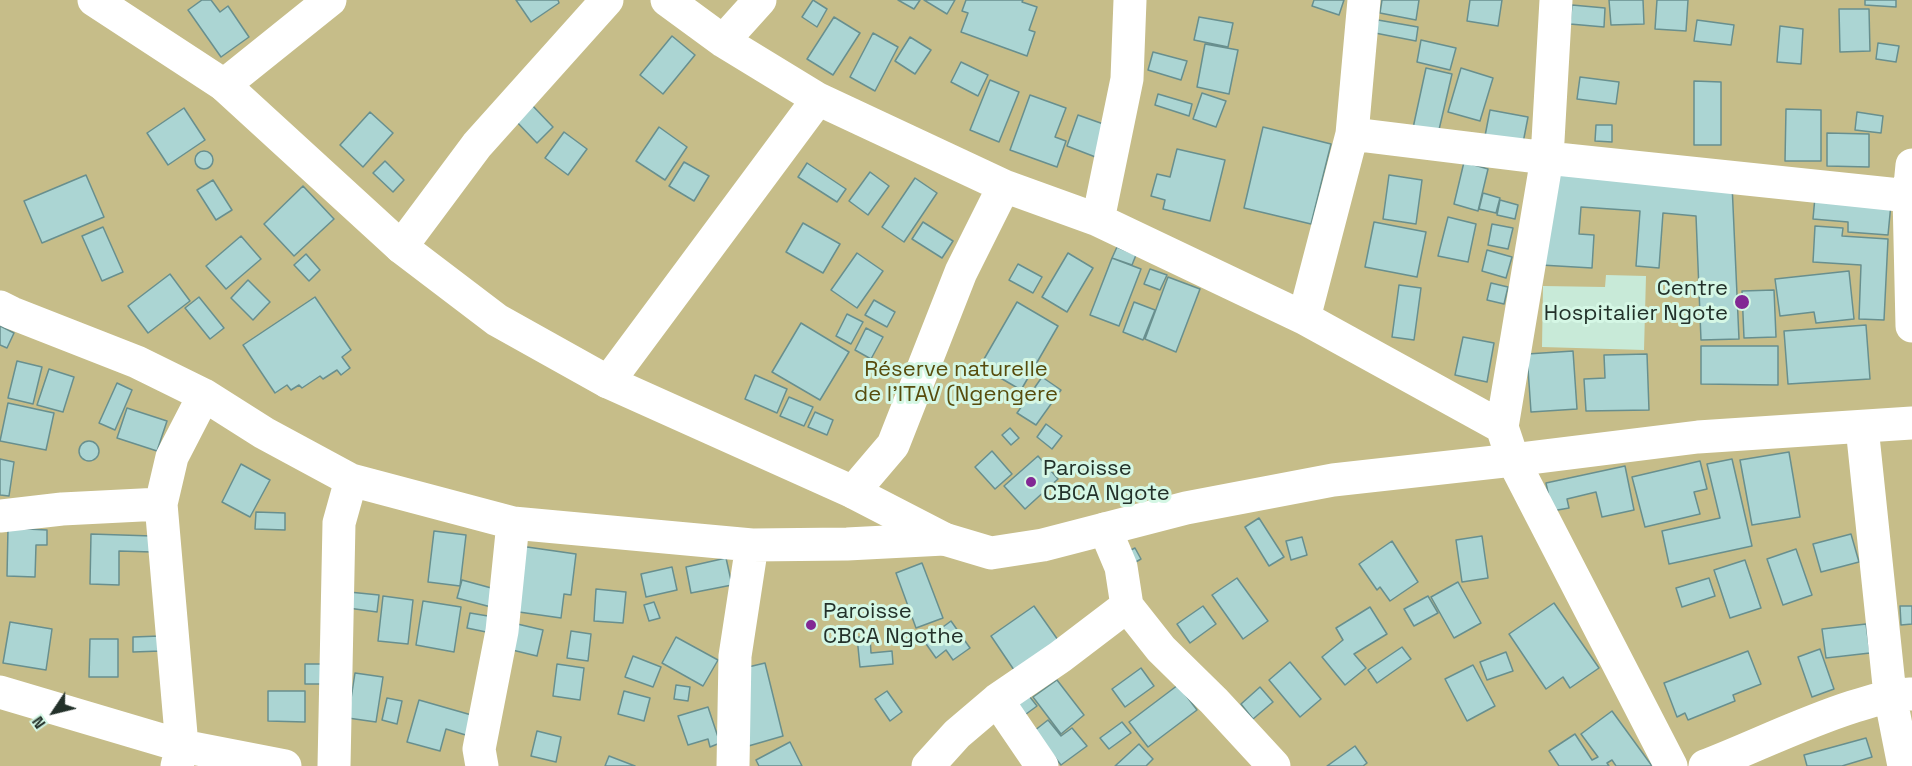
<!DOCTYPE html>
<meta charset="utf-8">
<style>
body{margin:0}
#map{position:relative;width:1912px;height:766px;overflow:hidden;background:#c8ead8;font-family:"Space Grotesk",sans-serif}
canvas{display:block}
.north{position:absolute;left:24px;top:682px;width:60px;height:60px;-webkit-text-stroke:4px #d5f7e5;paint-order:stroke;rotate:235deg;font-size:16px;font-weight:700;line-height:24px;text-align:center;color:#23312a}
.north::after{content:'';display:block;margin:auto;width:21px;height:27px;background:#23312a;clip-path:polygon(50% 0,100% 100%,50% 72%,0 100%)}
</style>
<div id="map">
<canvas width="1912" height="766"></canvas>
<div class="north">N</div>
</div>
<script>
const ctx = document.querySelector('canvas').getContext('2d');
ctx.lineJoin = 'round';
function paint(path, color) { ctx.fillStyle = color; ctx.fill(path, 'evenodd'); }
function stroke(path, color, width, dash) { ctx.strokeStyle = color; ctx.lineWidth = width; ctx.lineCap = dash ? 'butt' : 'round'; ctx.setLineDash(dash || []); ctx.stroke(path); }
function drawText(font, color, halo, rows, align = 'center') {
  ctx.font = font + ' "Space Grotesk",sans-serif'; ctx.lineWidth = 6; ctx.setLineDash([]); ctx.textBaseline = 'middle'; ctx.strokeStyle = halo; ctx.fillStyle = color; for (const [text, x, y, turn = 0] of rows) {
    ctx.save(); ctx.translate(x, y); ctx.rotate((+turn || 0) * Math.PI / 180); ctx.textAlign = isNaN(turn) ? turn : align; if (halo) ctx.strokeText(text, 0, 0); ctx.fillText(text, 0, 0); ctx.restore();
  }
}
const green = new Path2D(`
 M0 0H1912V766H0ZM1606 275 1646 276 1644 350 1542 347 1543 286 1605 287Z`);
const building = new Path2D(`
 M202 0H211L220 12 228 6 249 37 221 57 188 10Z
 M516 0H558L559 3 531 22Z
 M813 0 827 9 817 27 802 17Z
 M898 0H920L914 9Z
 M924 0H955L947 14Z
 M966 0H1023L1022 2 1037 7 1029 30 1035 32 1027 56 961 32 968 13 962 11Z
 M1314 0H1344L1339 15 1312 6Z
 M1382 0H1419L1416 20 1380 13Z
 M1470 0H1502L1498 26 1467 21Z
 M1609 0H1643L1644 24 1611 25Z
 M1657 0H1688L1686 31 1655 29Z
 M1865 0H1896V7L1865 5Z
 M1572 5 1605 8 1604 27 1570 24Z
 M1839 9H1869L1870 51 1840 52Z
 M834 17 860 33 833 75 807 59Z
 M1199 17 1233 23 1228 47 1194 40Z
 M1378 20 1418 27 1416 41 1375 33Z
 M1697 20 1734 25 1731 45 1694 41Z
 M1780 26 1803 29 1801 64 1777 62Z
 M873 33 898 47 875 91 850 77Z
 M672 36 695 55 663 94 640 75Z
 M910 37 931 50 915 74 895 61Z
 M1421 40 1456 48 1450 70 1417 62Z
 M1878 43 1899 46 1896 62 1876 59Z
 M1205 44 1238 50 1229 94 1197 87Z
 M1153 52 1187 61 1181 80 1148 70Z
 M961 62 988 75 978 96 951 82Z
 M1426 68 1452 74 1438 134 1413 128Z
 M1461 68 1493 78 1480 121 1448 112Z
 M1580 77 1619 82 1616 104 1577 99Z
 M990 80 1019 92 999 142 970 130Z
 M1694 81 1721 82V145H1694Z
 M1202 93 1226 101 1216 127 1193 119Z
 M1158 94 1192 104 1189 116 1155 105Z
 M1030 95 1066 108 1055 137 1066 141 1057 167 1010 150Z
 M529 102 553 127 537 143 513 118Z
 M184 108 205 140 168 165 147 133Z
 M1786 109 1821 110V161H1785Z
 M1490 110 1528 117 1523 143 1485 136Z
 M370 112 393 133 363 167 340 145Z
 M1857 112 1883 116 1881 133 1855 130Z
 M1078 115 1109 126 1098 158 1067 146Z
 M1596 125H1612V142L1595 141Z
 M659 127 687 147 665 180 636 161Z
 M1263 127 1331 144 1311 224 1244 208Z
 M564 132 587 149 568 175 545 158Z
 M1827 133 1869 134V167L1827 166Z
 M1177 149 1225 160 1210 221 1163 209 1165 200 1151 196 1157 174 1170 177Z
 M195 160a9 9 0 1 1 18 0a9 9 0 1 1-18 0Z
 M385 161 404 180 393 192 373 173Z
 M684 162 709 176 694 201 669 186Z
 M1464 162 1488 169 1478 211 1454 204Z
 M807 163 846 189 837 202 798 177Z
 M1547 170 1732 184 1739 339 1701 340 1696 216 1663 213 1659 268 1636 266 1640 211 1581 207 1579 234 1594 235 1592 268 1541 265Z
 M870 172 889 186 868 215 849 201Z
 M86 175 104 217 42 243 24 201Z
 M1389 175 1422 180 1416 224 1383 219Z
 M915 178 937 193 904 242 882 227Z
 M213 180 232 210 216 220 197 190Z
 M303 186 334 219 294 256 264 224Z
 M1483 193 1500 198 1496 213 1479 209Z
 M1815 197 1891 204 1888 235 1848 232V222L1813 219Z
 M1500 200 1518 205 1515 219 1497 215Z
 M1448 217 1476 224 1468 262 1438 256Z
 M923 222 953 241 942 258 912 239Z
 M1374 222 1426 232 1417 277 1365 267Z
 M803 223 840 244 823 273 786 252Z
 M1492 224 1513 228 1508 249 1488 245Z
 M1815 226 1843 228 1842 236 1888 239 1884 320 1859 319 1861 265 1813 262Z
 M103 227 123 272 102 281 82 236Z
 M241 236 261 259 226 289 206 266Z
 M1117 247 1136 255 1132 265 1112 258Z
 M1487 250 1512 257 1506 278 1482 271Z
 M857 253 883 271 857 308 831 290Z
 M1068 253 1093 268 1067 312 1042 297Z
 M306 254 320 270 309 281 294 265Z
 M1112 258 1141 269 1119 326 1090 315Z
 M1018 264 1042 277 1033 293 1009 280Z
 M1150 269 1167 275 1160 290 1144 284Z
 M1849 271 1854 319 1816 323 1814 312 1780 316 1775 279Z
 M170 274 190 301 148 333 128 306Z
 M1168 277 1200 289 1176 352 1145 339Z
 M248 280 270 302 253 320 231 298Z
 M1491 283 1508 287 1504 304 1487 300Z
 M1399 285 1421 288 1414 340 1392 337Z
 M1774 290 1776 337 1744 338 1742 291Z
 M199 297 224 328 210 339 185 308Z
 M315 297 351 350 342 357 350 368 341 375 337 370 323 379 320 376 302 388 299 385 291 390 287 385 275 393 243 345Z
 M874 300 895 312 887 327 865 315Z
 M1017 302 1058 326 1021 390 980 366Z
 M1134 302 1155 310 1143 340 1123 332Z
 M847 314 863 322 851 344 836 336Z
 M801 323 849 352 820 400 772 372Z
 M1866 325 1870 379 1788 384 1784 331Z
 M0 326 14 333 7 348 0 345Z
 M866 328 883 337 871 359 855 350Z
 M1463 337 1494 343 1487 382 1455 375Z
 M1701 346H1778V385L1701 384Z
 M1573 351 1577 409 1531 412 1527 354Z
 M1647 354 1649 410 1586 411 1584 379 1605 378 1604 355Z
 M17 361 42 367 33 404 8 398Z
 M49 369 74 377 63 412 37 405Z
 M755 375 787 389 777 413 745 399Z
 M1042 377 1061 390 1036 425 1017 413Z
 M117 383 132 390 115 430 99 423Z
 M789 397 813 407 804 426 780 416Z
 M8 403 54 413 46 450 0 441Z
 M127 408 167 421 157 451 117 438Z
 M815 412 833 420 827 435 808 427Z
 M1046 424 1062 436 1052 449 1037 437Z
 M1010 428 1019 438 1011 445 1002 435Z
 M79 451a10 10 0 1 1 20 0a10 10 0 1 1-20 0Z
 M992 451 1012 474 995 489 975 467Z
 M1789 452 1800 517 1752 525 1740 460Z
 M1038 456 1058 479 1025 509 1004 486Z
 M0 459 14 462 9 496 0 495Z
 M1732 459 1752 546 1669 564 1662 531 1720 518 1707 464Z
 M1700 461 1707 489 1694 492 1700 514 1645 527 1632 477Z
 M241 464 270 480 250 517 222 502Z
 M1625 466 1634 510 1602 517 1596 492 1567 499 1569 508 1552 511 1546 483Z
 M256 512 285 513V530L255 529Z
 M1259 518 1284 557 1269 566 1245 527Z
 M8 528 47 530V545H36L35 577 7 576Z
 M434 531 466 535 460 586 428 582Z
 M91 534 152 536V552L119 551V585L90 584Z
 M1851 534 1859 562 1821 572 1813 544Z
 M1482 536 1488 578 1462 582 1456 540Z
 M1302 537 1307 555 1291 560 1286 541Z
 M1392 541 1418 582 1390 601 1380 587 1377 590 1359 564Z
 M520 546 576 554 571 595 564 594 561 618 512 611Z
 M1135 548 1141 559 1127 567 1120 555Z
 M1796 549 1812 595 1783 605 1767 559Z
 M726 558 732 585 691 593 686 567Z
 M1745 560 1761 608 1730 618 1714 570Z
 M922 563 943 618 916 628 896 573Z
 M672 567 677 590 646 597 641 574Z
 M1237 578 1268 621 1243 639 1212 595Z
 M1709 578 1715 596 1682 607 1676 588Z
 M462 580 495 589 491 607 457 598Z
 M1458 582 1481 623 1454 638 1431 597Z
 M596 589 626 592 623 623 594 621Z
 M349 592 379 595 377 612 348 608Z
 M383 596 413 600 408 644 378 641Z
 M1428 596 1438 613 1414 626 1404 609Z
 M423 601 461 607 454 652 416 645Z
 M654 602 660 618 649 621 644 605Z
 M1554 603 1599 668 1570 688 1563 677 1546 689 1509 634Z
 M1034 606 1058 640 1014 670 991 636Z
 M1203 606 1216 624 1190 643 1177 624Z
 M1900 606H1912V624L1901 625Z
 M1370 607 1387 634 1354 654 1366 668 1345 685 1322 657 1343 640 1336 628Z
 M470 613 494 617 491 633 467 628Z
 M951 621 970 648 953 660 946 650 936 658 924 641Z
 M10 622 52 629 46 670 3 663Z
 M513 623 543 630 537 656 508 649Z
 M1866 624 1870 653 1826 658 1822 629Z
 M571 631 591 634 588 661 567 658Z
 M160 636 161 651 133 652V637Z
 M676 637 718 660 703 686 662 663Z
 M857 637H870L871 653 892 651 893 664 860 667Z
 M90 639H118V677H89Z
 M1402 647 1411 659 1377 683 1368 670Z
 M1820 649 1834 689 1812 697 1798 657Z
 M1748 651 1761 684 1733 695 1735 701 1688 720 1685 713 1677 717 1664 683Z
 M1506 652 1513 671 1487 680 1480 662Z
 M633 656 661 667 653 687 625 677Z
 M1290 662 1321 699 1300 717 1269 680Z
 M765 663 783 736 745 747 744 668Z
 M305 664H328V684H305Z
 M557 664 584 668 580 700 553 696Z
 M1473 665 1495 706 1467 721 1445 679Z
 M1141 668 1154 686 1125 707 1112 689Z
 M355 673 383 677 376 722 348 718Z
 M1057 680 1084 715 1061 734 1033 697Z
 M676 685 690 687 688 701 674 699Z
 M1178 685 1197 710 1148 747 1129 722Z
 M1260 687 1273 702 1253 719 1241 704Z
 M268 691H305V722L268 721Z
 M624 691 650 698 644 721 618 714Z
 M887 691 902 712 890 721 875 699Z
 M1026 692 1037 706 1022 717 1011 703Z
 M387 698 402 701 397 724 382 720Z
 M419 700 475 716 469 736 446 729 440 751 407 742Z
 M708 707 720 743 710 747 708 739 688 745 678 716Z
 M1612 711 1652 766H1616L1612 760 1607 763 1609 766H1559L1549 751 1575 734 1592 760 1598 757 1581 734Z
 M1048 720 1061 736 1072 728 1087 746 1061 765 1034 731Z
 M1122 722 1131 733 1109 749 1100 738Z
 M537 731 561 737 556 762 531 756Z
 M1866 738 1872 757 1842 766H1807L1804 755Z
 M790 742 802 766H759L756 760Z
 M1139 744 1153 759 1146 766H1115Z
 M1355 746 1367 763 1363 766H1327Z
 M609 756 635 766H605Z`);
const street = new Path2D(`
 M667 0 723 41 818 99 1004 186 1098 220 1304 318 1502 427 1513 460 1671 766
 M723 41 760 0
 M224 85 330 0
 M1352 134 1547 158 1909 196 1912 194
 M1912 165 1909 196 1912 326
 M1098 220 1127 79 1130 0
 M401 247 477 145 607 0
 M0 307 12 313 137 362 204 395 264 433 351 480 513 523 752 545 847 544 944 539
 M1304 318 1352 134 1364 0
 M608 382 818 99
 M1502 427 1547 158 1556 0
 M1862 427 1890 695 1904 766
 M853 492 893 445 961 272 1004 186
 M0 516 62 509 161 504
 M1105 529 1121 567 1127 606 1161 649 1214 701 1274 766
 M0 692 182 746 285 766
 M997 700 1042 766
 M177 766 182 746 161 504 172 457 204 395
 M334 766 339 523 351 480
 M482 766 479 749 502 631 513 523
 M733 766 735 656 752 545
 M928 766 957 734 997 700 1060 657 1127 606
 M1705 766C1754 747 1802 723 1852 707 1872 701 1889 695 1910 694`);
const secondary = new Path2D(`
 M94 0 224 85 401 247 497 320 608 382 853 492 944 539 991 553 1043 545 1186 508 1333 480 1513 460 1698 437 1912 423`);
const markers = [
 [1742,302,8,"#822894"],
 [1031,482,6,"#822894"],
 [811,625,6,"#822894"]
];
const poiNames = [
 ["Centre",1728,289,"right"],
 ["Hospitalier Ngote",1728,314,"right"],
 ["Paroisse",1043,469],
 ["CBCA Ngote",1043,494],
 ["Paroisse",823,612],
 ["CBCA Ngothe",823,637]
];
const parkNames = [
 ["Réserve naturelle",956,370],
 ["de l'ITAV (Ngengere",956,395]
];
paint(green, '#c6bd89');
paint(building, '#abd5d3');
stroke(building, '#688f8e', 1.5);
stroke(street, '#fff', 33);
stroke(secondary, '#fff', 33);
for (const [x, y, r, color] of markers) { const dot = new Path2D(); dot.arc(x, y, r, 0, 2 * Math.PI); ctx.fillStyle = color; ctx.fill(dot); stroke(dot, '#d5f7e5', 2); }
drawText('22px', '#23312a', '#d5f7e5', poiNames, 'left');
drawText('22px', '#574c0d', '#d5f7e5', parkNames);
</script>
